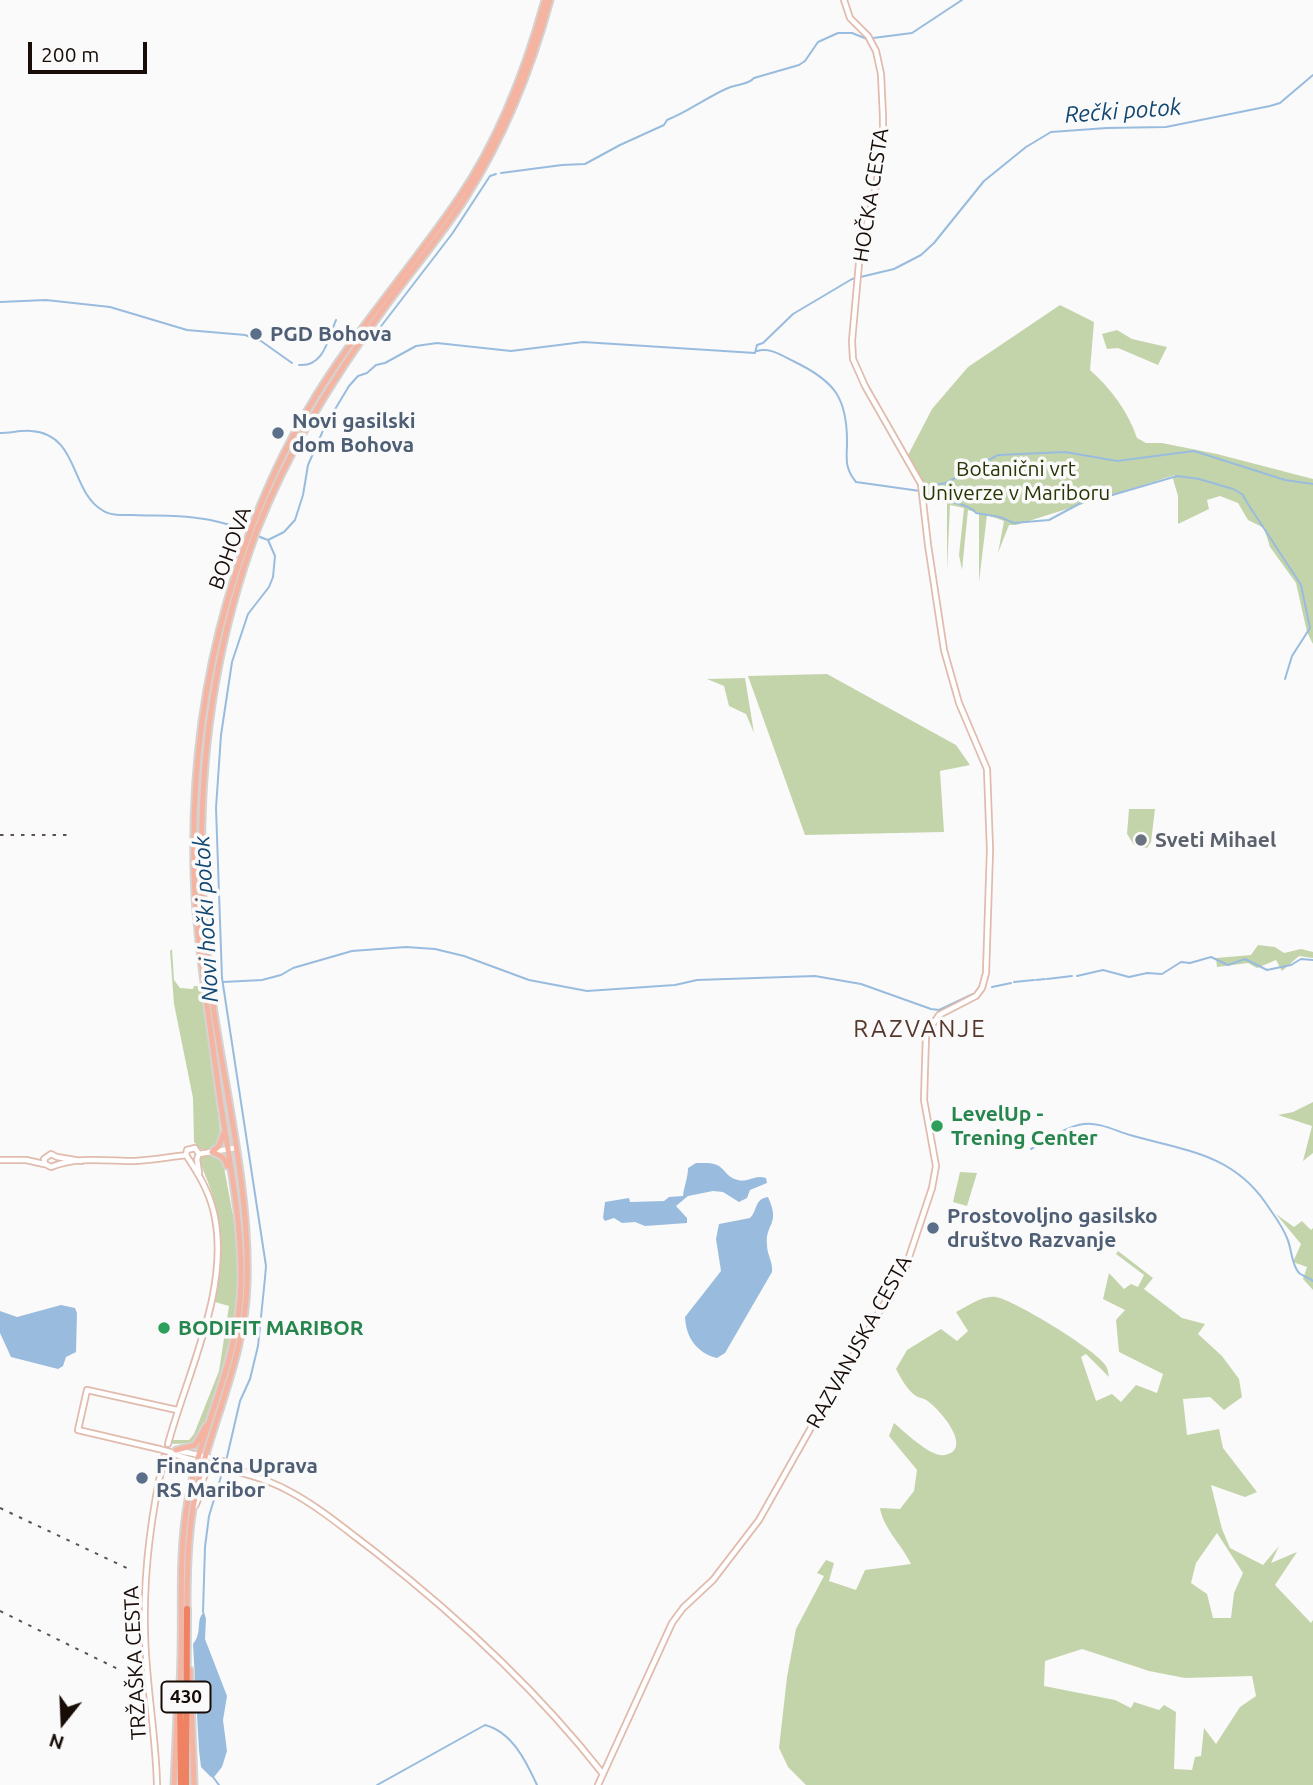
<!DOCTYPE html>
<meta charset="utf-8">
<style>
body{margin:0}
#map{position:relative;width:1313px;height:1785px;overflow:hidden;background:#fafafa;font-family:Ubuntu,sans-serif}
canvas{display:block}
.north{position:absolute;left:28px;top:1687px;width:70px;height:70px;-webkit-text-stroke:5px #fafafa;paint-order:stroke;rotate:198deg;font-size:19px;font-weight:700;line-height:28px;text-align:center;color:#180c07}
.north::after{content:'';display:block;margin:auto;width:24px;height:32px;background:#180c07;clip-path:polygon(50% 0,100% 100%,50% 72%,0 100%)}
.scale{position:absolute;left:28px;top:42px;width:119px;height:32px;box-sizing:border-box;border:4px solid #180c07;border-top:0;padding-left:9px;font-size:21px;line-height:24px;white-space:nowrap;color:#180c07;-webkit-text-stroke:5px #fafafa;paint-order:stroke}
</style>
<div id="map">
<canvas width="1313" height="1785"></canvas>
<div class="north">N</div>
<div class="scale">200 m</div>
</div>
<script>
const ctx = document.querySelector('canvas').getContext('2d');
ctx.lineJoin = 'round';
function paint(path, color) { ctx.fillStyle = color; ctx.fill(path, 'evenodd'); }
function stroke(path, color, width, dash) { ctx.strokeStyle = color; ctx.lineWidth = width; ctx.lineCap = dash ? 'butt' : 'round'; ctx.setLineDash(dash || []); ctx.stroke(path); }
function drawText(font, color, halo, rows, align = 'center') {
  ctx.font = font + ' Ubuntu,sans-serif'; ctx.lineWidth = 7; ctx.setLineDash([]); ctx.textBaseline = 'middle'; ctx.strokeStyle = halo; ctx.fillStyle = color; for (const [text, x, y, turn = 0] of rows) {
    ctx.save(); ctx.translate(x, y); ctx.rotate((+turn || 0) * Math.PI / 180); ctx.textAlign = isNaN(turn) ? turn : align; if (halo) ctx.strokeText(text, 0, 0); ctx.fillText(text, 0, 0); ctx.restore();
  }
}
const green = new Path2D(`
 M1060 305 1094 322 1090 370C1111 389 1128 411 1137 438L1146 443H1162L1217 454 1313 479V644L1307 632 1296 583 1270 547 1264 528 1248 520 1238 503 1220 496 1207 500 1209 509 1178 524V496L1173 479 1175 475 1016 525H1009L998 553 1004 521 987 515 979 582V513L968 510 962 570 959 555 964 508 950 505 947 570V502L923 495 921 484 907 457 932 409 968 367Z
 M1117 330 1132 339 1167 347 1158 365 1118 348 1107 349 1102 334Z
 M827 674 956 745 970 765 940 771 944 832 805 835 748 676Z
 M745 678 754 733 746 714 729 706 724 686 707 679Z
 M1129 809H1155L1151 842 1147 848 1134 845 1127 834Z
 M1258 945 1275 947 1284 953 1301 949 1313 952V958L1299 956 1282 971 1276 960 1257 968 1248 963 1217 967 1216 958 1251 955Z
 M172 949 174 980 180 988 193 989 194 986H198L204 997 221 1138C215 1148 211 1151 200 1149L194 1142 193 1098 174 1004 170 951Z
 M1313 1102V1153L1303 1161 1312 1126 1278 1115 1293 1112Z
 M213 1155 223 1162 237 1237V1308L232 1338 219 1388 199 1437 195 1443 172 1444 173 1440H189L194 1434 219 1371 229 1306 215 1302C222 1242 225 1217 199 1161L201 1157Z
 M960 1172 977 1173 967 1206 953 1202Z
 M1276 1214 1294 1227 1302 1221 1311 1230 1313 1228V1290L1303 1279 1307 1267 1293 1262 1301 1244Z
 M1118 1251 1153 1278 1144 1289 1182 1318 1205 1324 1198 1334 1222 1356 1239 1379 1242 1397 1224 1410 1210 1397 1183 1399 1187 1435 1219 1429 1223 1448 1257 1492 1245 1497 1211 1485 1222 1529 1230 1548 1263 1565 1279 1546 1271 1563 1297 1552 1275 1585 1311 1623 1313 1620V1785H806L788 1767 779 1748 787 1677 796 1629 824 1576 817 1573 826 1560 834 1563 829 1581 856 1590 865 1570 911 1564C902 1545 883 1528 880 1508L900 1509 914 1491 917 1470 889 1436 894 1423C905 1432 931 1458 945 1455 975 1449 938 1407 926 1400 923 1398 919 1398 916 1396 907 1390 901 1378 896 1369L907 1350 941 1329 957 1341 968 1331 956 1312C968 1306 983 1295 996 1297 1014 1300 1098 1351 1106 1366 1108 1369 1108 1373 1109 1377L1086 1354 1081 1357 1096 1401 1112 1394 1121 1402 1136 1385 1157 1393 1163 1374 1119 1352 1116 1320 1125 1310 1103 1299 1109 1273 1124 1289 1131 1284 1138 1287 1144 1275 1116 1254ZM1217 1533 1243 1573 1234 1593 1231 1618H1213L1207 1594 1191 1583 1196 1563ZM1082 1649 1149 1671 1185 1678 1252 1676 1256 1696 1240 1707 1216 1744 1204 1728 1201 1756 1195 1757 1192 1770 1174 1769 1176 1712 1164 1705 1159 1710 1134 1702 1131 1708 1115 1700 1044 1686 1045 1661Z`);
const water = new Path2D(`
 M696 1163C703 1163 713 1162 719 1166 726 1171 728 1178 738 1180 748 1183 755 1174 766 1178L767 1183 750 1190 747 1198 739 1202 723 1192 713 1191 688 1196 676 1206 687 1218V1223L645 1226 635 1222 622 1223 614 1218 605 1221 603 1218 605 1202 629 1198 630 1202 664 1201 669 1197 683 1196C684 1186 688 1178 688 1168Z
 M768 1197C781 1225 765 1223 767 1245 767 1255 773 1261 772 1272L725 1353 717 1358C697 1353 686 1338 685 1317L721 1271 716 1239 719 1224 750 1218C758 1210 754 1199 768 1197Z
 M61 1305 75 1308 77 1313 76 1352 66 1357 63 1366 58 1369 11 1357 0 1333V1311L17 1317Z
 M204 1612 206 1619 205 1639 227 1696 223 1720 227 1751 222 1767 214 1777H211L201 1767 199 1750 193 1644C203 1632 195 1620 204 1612Z`);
const stream = new Path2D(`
 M873 38 912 33 962 0
 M501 173 562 165 585 164 620 145 664 125 667 120C688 112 707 97 728 88 737 84 748 85 754 78L799 65 805 61 818 42 838 33H852L867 39
 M0 302 46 300 110 307 187 330 245 335 261 341 292 363
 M372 338 452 234 490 176 496 174
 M757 351C769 347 781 355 793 361 835 381 848 398 847 446 846 461 846 470 856 482L920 491
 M299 365C324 367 328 339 336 320
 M0 433C10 433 22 430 31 431 79 434 70 491 102 510 110 516 123 515 133 515 155 516 176 515 197 518 210 519 222 523 234 526 243 527 257 537 268 540L275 556 273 577 269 587 248 614 232 662 221 735 216 808 222 978 266 1266 265 1278 258 1346 250 1379 240 1401 227 1457 209 1516 205 1547 203 1612
 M929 486 946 483 998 455 1065 452 1117 461 1194 451 1285 480 1313 484
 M927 493C940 501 969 503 976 513L1000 517 1014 523 1049 520 1092 497 1109 496 1177 476 1199 479 1233 489 1242 494 1248 504 1301 585 1310 628 1292 656 1285 679
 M268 540 284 532 295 520 303 495 308 465 325 426 349 386 358 376 367 373 376 365 385 363 416 346 437 343 511 351 583 342 755 353 757 345 763 343 793 314 852 279 894 269 921 255 934 243 984 181 1026 147 1051 132 1107 128 1166 127 1270 106 1280 103 1313 75
 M1077 976 1103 970 1129 977 1147 973 1162 974 1181 962 1190 963 1211 957 1228 965 1245 959 1267 970 1291 965 1301 959 1313 960
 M1047 979 1072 976
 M1036 980 1045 979
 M223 982 262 980 281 975 293 968 352 951 406 947 435 949 464 956 529 980 587 991 675 985 697 980 815 976 861 984 931 1009 939 1010 973 994
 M1014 982 1034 980
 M992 987 1011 983
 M1031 1149C1046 1141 1066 1126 1084 1124 1099 1122 1116 1131 1130 1135 1182 1150 1231 1153 1265 1202 1273 1214 1282 1225 1287 1238 1292 1249 1291 1264 1299 1273 1303 1276 1309 1278 1313 1281
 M213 1777 219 1785
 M377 1785 485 1725C512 1732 526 1761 537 1785`);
const minor = new Path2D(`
 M199 1154 235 1148
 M199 1154 197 1159 199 1173
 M186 1155 187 1150 195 1148 199 1154
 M0 1160H26L44 1164
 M81 1161 57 1157 51 1154 44 1159 45 1164 51 1167C77 1156 107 1161 135 1161 152 1160 169 1157 186 1155
 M168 1444C187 1373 231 1288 214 1213 209 1191 198 1173 186 1155
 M159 1449 78 1430 87 1390 177 1410
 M177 1450C195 1455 232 1460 245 1472
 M170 1452C179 1457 191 1459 201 1462 230 1471 259 1475 287 1490 318 1506 346 1530 374 1551 457 1616 538 1691 603 1774
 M195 1506C203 1494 198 1472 215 1467
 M157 1785C156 1735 146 1685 145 1634 143 1574 151 1515 164 1457
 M598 1785 672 1623 683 1608 713 1580 759 1520 830 1394 905 1269 932 1188 936 1166 924 1100 926 1034 939 1015 976 996 982 988 986 973 990 850 987 769 959 703 944 650 928 545 921 484 865 386 853 359 852 341 860 252 876 186 883 142V117L881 74 876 51 868 36 850 18 844 0`);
const major = new Path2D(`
 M224 1133 219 1146 212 1152C220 1155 225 1157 227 1166
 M176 1450 195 1445 206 1426
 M187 1611C187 1566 188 1519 200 1475 217 1411 245 1352 247 1284 250 1196 227 1099 214 1012 190 848 199 685 257 530 288 450 334 376 385 307 412 270 442 235 466 197 505 135 531 70 550 0
 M190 1670 194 1785
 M179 1698C185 1632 176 1566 188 1500 201 1426 240 1359 241 1282 242 1216 227 1150 218 1085 210 1023 199 959 195 897 190 798 200 697 227 602 245 538 273 468 307 411 351 335 410 270 459 198 500 138 526 69 545 0
 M174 1785 177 1714`);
const highway = new Path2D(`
 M180 1696 181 1785
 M186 1785 187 1609`);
const rail = new Path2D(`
 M0 835H69
 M0 1508 131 1570
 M0 1611 122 1671`);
const minorBridge = new Path2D(`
 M159 1449 170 1452`);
const markers = [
 [256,334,7,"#5c6f8a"],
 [278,433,7,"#5c6f8a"],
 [1141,840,7,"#6b7280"],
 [937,1126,7,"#2e9e5b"],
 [933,1228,7,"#5c6f8a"],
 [164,1328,7,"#2e9e5b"],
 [142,1478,7,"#5c6f8a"]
];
const shields = [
 [186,1697,49]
];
const shieldNames = [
 ["430",186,1697]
];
const streetNames = [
 ["HOČKA CESTA",871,195,-81],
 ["BOHOVA",230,548,-70],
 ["RAZVANJSKA CESTA",859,1342,-61],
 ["TRŽAŠKA CESTA",135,1663,-93]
];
const serviceNames = [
 ["PGD Bohova",270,334],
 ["Novi gasilski",292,421],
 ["dom Bohova",292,445],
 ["Prostovoljno gasilsko",947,1216],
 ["društvo Razvanje",947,1240],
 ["Finančna Uprava",156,1466],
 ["RS Maribor",156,1490]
];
const parkNames = [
 ["Botanični vrt",1016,469],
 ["Univerze v Mariboru",1016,493]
];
const worshipNames = [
 ["Sveti Mihael",1155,840]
];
const leisureNames = [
 ["LevelUp -",951,1114],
 ["Trening Center",951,1138],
 ["BODIFIT MARIBOR",178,1328]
];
const waterNames = [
 ["Rečki potok",1123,111,-4],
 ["Novi hočki potok",206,919,-93]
];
const quarterNames = [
 ["RAZVANJE",920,1029]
];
paint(green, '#c4d4aa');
paint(water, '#99bcde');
stroke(stream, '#99bcde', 2);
stroke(minor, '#e1bbad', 8);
stroke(major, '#d5d3d2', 9);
stroke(highway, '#d5d3d2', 10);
stroke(minor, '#fff', 4.5);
stroke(major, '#f5b4a1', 5);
stroke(highway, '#ef8262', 6);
stroke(rail, '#5c5350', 2, [3.5, 7]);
stroke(minorBridge, '#e1bbad', 8, []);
stroke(minorBridge, '#fff', 4.5);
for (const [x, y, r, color] of markers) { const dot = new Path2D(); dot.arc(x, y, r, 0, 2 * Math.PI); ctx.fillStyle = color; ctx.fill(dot); stroke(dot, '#fafafa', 2.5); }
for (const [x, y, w] of shields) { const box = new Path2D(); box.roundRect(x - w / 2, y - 15.5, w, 31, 5); ctx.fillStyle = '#fafafa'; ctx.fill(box); stroke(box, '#180c07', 2); }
drawText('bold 19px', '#180c07', null, shieldNames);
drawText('21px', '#180c07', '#fafafa', streetNames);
drawText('bold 21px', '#4e5e75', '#fafafa', serviceNames, 'left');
drawText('21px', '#273503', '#fafafa', parkNames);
drawText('bold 21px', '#5b616d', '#fafafa', worshipNames, 'left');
drawText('bold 21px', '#27864d', '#fafafa', leisureNames, 'left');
drawText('italic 23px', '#114772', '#fafafa', waterNames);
ctx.letterSpacing = '2px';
drawText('24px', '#55372c', '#fafafa', quarterNames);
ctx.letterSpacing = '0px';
</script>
